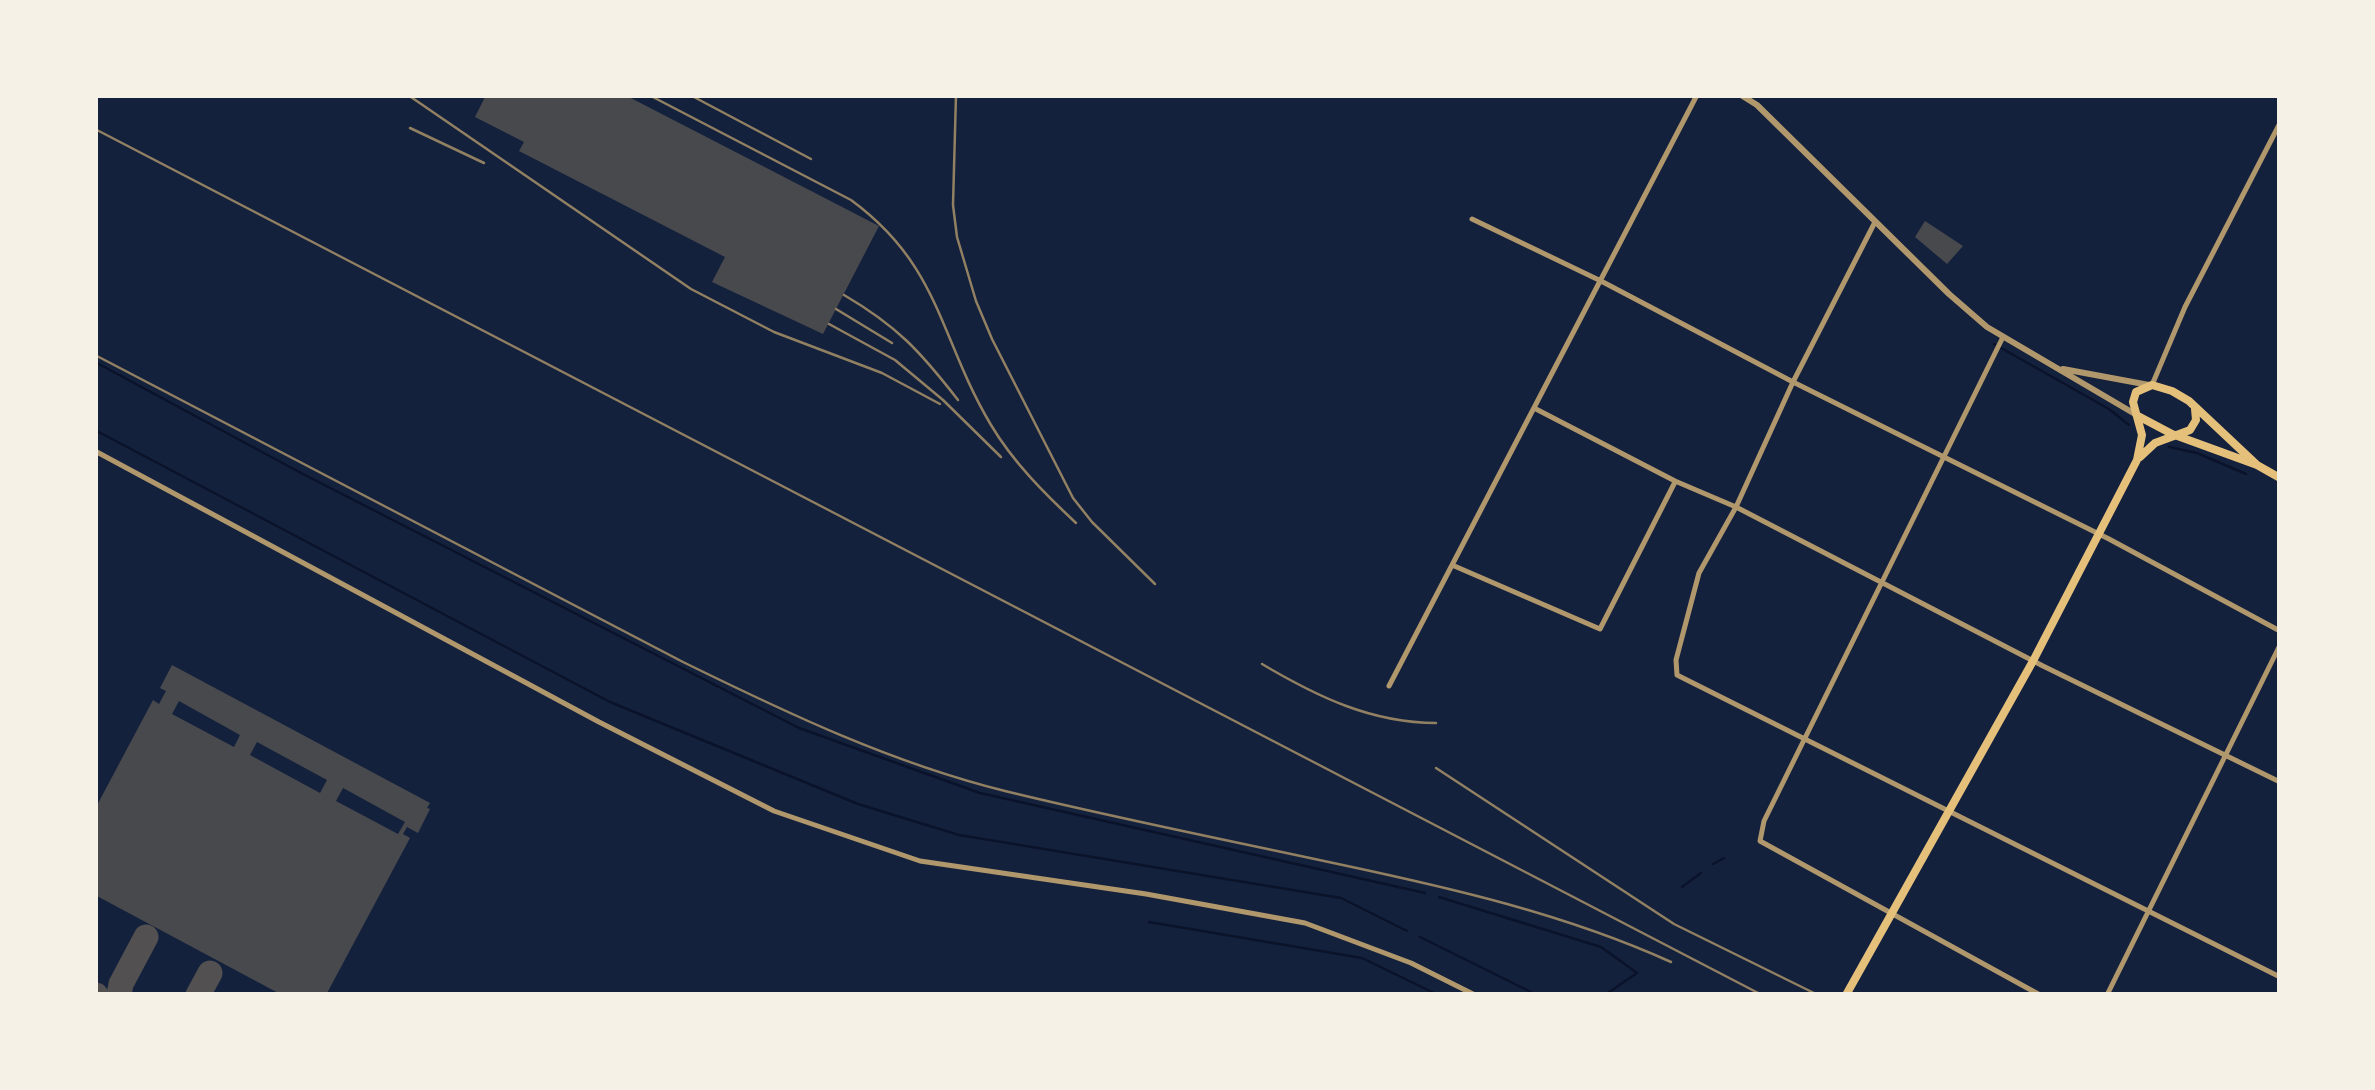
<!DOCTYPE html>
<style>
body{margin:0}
#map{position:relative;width:2375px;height:1090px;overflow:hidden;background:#14213d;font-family:"Sofia Sans Condensed",sans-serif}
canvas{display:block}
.frame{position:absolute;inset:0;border:98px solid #f6f1e7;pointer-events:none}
</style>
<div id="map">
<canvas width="2375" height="1090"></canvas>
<div class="frame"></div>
</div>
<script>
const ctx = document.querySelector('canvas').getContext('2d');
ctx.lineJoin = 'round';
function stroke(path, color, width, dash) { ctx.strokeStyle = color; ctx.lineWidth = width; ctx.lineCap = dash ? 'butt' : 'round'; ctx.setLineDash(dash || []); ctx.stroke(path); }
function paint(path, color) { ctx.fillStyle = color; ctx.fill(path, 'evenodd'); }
const stream = new Path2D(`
 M1994 344 2109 409 2129 425
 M95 362 301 473 799 728 980 793 1425 893
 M95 430 610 702 858 804 959 835 1341 898 1407 931
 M2169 447 2197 453 2246 474
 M1713 864 1724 858
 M1682 887 1701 873
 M1439 897 1601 947 1637 973 1605 995
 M1149 922 1362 958 1438 995
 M1420 937 1537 995`);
const taxiway = new Path2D(`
 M95 995H96
 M119 995 121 984 146 937
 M198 995 210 973`);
const building = new Path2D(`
 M486 95H625L879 226 823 334 712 282 725 257 519 151 524 142 475 117Z
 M1925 221 1963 246 1947 264 1915 237Z
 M172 665 430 803 427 808 430 809 418 833 407 827 403 834 410 838 326 995H282L95 895V809L153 700 159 704 166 691 160 688ZM179 701 240 735 234 747 172 714ZM257 742 327 780 320 793 250 755ZM343 788 405 822 398 834 336 801Z`);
const minor = new Path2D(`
 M1472 219 1601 281 1793 382 2109 539 2280 631
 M1875 222 1793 382 1736 507 1699 573 1676 660 1677 675 2280 977
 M2003 337 1764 821 1760 841 2040 995
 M2152 385 2185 307 2280 123
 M1534 408 1675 481 1736 507 2043 666 2280 782
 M95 451 599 722 774 811 920 861 1146 894 1305 923 1411 963 1475 995
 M1452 565 1600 629 1675 482
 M1389 686 1697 95
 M2107 995 2280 645`);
const tertiary = new Path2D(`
 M1741 95 1757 105 1949 294 1987 327 2135 414
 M2063 369 2149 385`);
const secondary = new Path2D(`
 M2138 416 2172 434 2257 465 2280 478
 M2140 457 2155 443 2190 430 2196 420 2195 409
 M1846 995 2033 661 2137 460 2142 435 2133 402 2136 392 2152 385 2172 391 2189 401 2257 465`);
const rail = new Path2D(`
 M408 95 691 289 774 332 882 373 940 404
 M649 95 851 200C941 266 939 338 991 425 1013 462 1044 493 1076 523
 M956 95 953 205 957 237 976 301 992 339 1073 498 1092 522 1155 584
 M692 96 811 159
 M410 128 484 163
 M95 129 1762 995
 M844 295C897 326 920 351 958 400
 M836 309 892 343
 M829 324 895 360 943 400 1001 457
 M95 355 683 662C787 713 892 763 1005 791 1115 818 1227 840 1338 864 1451 888 1565 914 1671 962
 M1262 664C1316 696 1371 723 1436 723
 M1436 768 1674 924 1818 995`);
stroke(stream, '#0b132b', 2.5);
stroke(taxiway, '#525050', 25);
paint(building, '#48494c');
stroke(minor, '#b1986c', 5);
stroke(tertiary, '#b1986c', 6);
stroke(secondary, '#e5c07b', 8);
stroke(rail, '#918062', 2.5);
</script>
